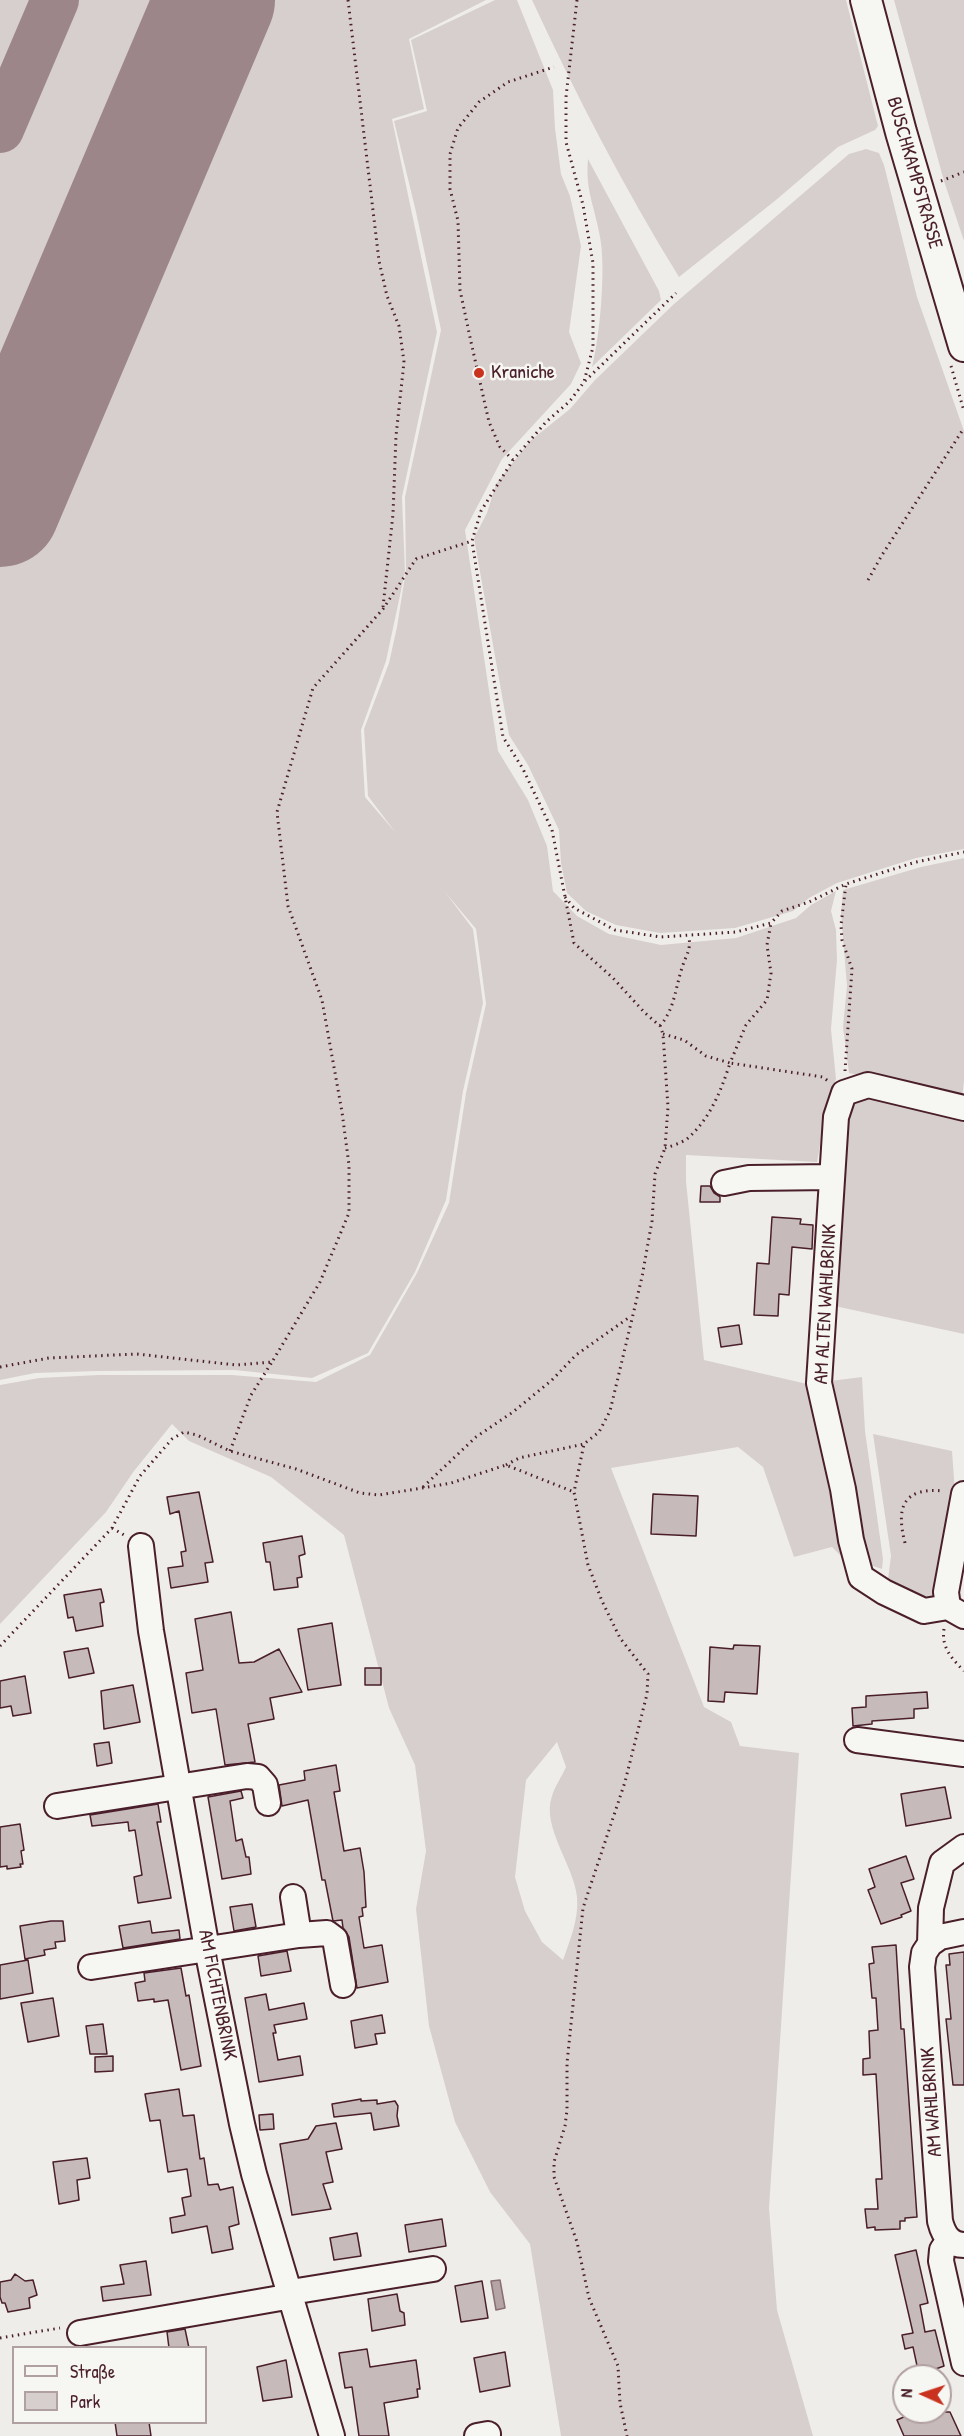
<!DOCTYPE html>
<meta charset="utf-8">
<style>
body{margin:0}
#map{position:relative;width:964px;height:2436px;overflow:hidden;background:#efedea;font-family:"Patrick Hand",sans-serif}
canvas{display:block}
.legend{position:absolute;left:12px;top:2346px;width:195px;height:78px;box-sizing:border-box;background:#f6f6f2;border:2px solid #b1a0a2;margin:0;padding:8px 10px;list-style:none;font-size:18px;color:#4a1f2b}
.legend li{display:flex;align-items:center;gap:12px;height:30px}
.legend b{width:30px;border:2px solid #b1a0a2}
.north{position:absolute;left:892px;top:2364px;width:60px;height:60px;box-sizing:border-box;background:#f6f6f2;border:2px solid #b1a0a2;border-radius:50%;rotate:273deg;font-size:16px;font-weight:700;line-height:24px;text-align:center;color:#4a1f2b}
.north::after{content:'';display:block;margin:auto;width:21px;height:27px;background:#c8321e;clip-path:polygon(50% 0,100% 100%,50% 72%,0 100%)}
</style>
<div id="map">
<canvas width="964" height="2436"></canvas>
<ul class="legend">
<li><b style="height:8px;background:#f6f6f2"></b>Straße</li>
<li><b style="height:16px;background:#d7cfce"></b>Park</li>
</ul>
<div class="north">N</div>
</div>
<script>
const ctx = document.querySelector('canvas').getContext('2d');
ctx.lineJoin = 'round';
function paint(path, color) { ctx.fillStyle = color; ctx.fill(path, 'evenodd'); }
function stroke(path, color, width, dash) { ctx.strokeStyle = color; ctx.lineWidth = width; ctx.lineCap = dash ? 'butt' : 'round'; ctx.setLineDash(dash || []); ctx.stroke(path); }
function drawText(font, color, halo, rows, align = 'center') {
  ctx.font = font + ' "Patrick Hand",sans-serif'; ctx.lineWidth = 5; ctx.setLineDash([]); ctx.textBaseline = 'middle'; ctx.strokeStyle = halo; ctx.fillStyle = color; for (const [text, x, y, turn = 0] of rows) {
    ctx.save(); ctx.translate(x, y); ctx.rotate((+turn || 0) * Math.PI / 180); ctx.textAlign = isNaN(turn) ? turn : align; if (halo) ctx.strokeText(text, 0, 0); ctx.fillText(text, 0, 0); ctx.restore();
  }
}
const green = new Path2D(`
 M0 0H486L409 39 424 109 392 119 437 332 402 497 405 572 386 661 361 730 365 797 395 832 368 796 364 729 389 663 397 627 406 570 405 497 441 330 416 212 394 121 427 111 411 40 495 0H517L553 90 555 128 561 174 570 196 581 246 569 332 581 363 571 384 502 459 465 530 498 751 528 800 547 846 553 891 577 916 609 934 661 945 736 938 796 918 811 905 836 891 831 911 836 930 837 960 831 1029 836 1079 827 1105 817 1162 686 1155V1181L704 1360 807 1384 862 1377 865 1431 883 1559 882 1569 840 1555 832 1547 794 1557 763 1467 738 1447 611 1468 704 1707 731 1722 740 1746 799 1753 769 2208 777 2310 813 2436H561L530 2244 490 2192 455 2122 429 2026 416 1909 426 1851 415 1765 389 1708 344 1535 271 1477 189 1441 172 1424 134 1471 106 1512 0 1624V1385L39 1378 98 1375H232L316 1382 370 1355 417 1273 449 1203 466 1093 486 1004 476 929 445 892 473 929 483 1003 463 1091 446 1200 415 1272 368 1353 312 1378 234 1370 98 1371 35 1373 0 1380ZM557 1742 566 1767C562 1776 555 1786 552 1796 541 1827 574 1865 577 1897 579 1919 570 1940 563 1960L542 1942 525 1911 515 1877 526 1780Z
 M532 0H846L878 126 875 130 838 147 776 200 679 277C624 188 576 95 532 0Z
 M894 0H964V241L944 181Z
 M866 149 879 153 884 165 917 297 964 431V849L916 858 837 883 809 898 793 911 735 928 660 933 616 925 586 911 567 893 561 863 559 830 528 765 509 735 474 538 487 513 496 484 530 441 570 409 595 380 674 304 849 154Z
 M588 159 659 291 661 300 592 367C600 336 606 268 600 237 595 207 585 191 588 159Z
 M964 858V1081L962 1099 849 1073 843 1027 847 986 841 913 843 890 921 867Z
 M870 1091 964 1116V1334L830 1305 839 1154 852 1098Z
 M873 1434 952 1451 955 1492 939 1594 933 1603 893 1590 888 1579 891 1556Z`);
const water = new Path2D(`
 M500 2280 505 2308 496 2310 491 2281Z`);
const taxiway = new Path2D(`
 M0 129 55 0
 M0 461C18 456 24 443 34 428`);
const runway = new Path2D(`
 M0 507 215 0`);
const building = new Path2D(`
 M701 1186H710L714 1193 720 1197V1202H700Z
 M772 1217 801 1219 800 1224 813 1225 812 1249 792 1247 789 1295 779 1294 778 1316 754 1315 757 1263 769 1264Z
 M739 1325 742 1344 721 1347 718 1328Z
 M199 1492 213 1562 205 1563 208 1582 171 1588 168 1568 183 1566 181 1552 186 1551 179 1511 170 1514 167 1497Z
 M653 1494 698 1496 696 1536 651 1534Z
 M302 1536 305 1554 299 1556 302 1577 297 1578 298 1587 274 1590 270 1562H266L263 1543Z
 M101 1589 104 1602 100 1603 103 1626 76 1631 73 1617 68 1618 64 1595Z
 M231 1612 239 1663 254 1662 279 1649 302 1692 270 1698 274 1719 248 1724 255 1762 225 1765 216 1709 192 1713 186 1673 203 1670 195 1619Z
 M332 1623 341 1685 308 1690 298 1629Z
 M734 1645 760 1646 757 1694 725 1692 724 1702 708 1701 710 1647 733 1649Z
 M88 1648 94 1673 69 1678 64 1652Z
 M365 1668H381V1685H365Z
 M25 1676 31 1713 13 1716 11 1706 0 1708V1681Z
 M133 1685 140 1722 104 1729 101 1691Z
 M927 1692 928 1708 914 1709V1718L872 1721V1724L853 1726 852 1708 866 1707V1696Z
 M109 1742 112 1763 97 1766 94 1744Z
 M336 1765 340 1791 334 1792 344 1851 360 1848 364 1872 366 1907 362 1908 363 1916 359 1917 364 1948 382 1945 388 1982 357 1988 349 1937 343 1928 342 1920 333 1921 325 1880H322L308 1800 282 1806 279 1785 305 1780 304 1771Z
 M945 1787 951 1818 906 1826 901 1794Z
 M241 1791 243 1798 230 1801 236 1841 242 1839 246 1857H249L251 1874 222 1879 208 1797Z
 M158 1804 161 1822H157L171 1898 138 1903 134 1877 142 1875 135 1830 129 1831 128 1822 92 1826 90 1815Z
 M20 1824 24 1850 21 1851 23 1864H20L21 1867 7 1869V1866L0 1867V1827Z
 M906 1856 914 1879 901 1883 911 1911 901 1915 902 1917 881 1924 868 1890 875 1887 869 1869Z
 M252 1904 256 1927 234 1931 230 1907Z
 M51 1921H63L65 1941 55 1942 56 1948 44 1950 45 1955 25 1959 20 1926Z
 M150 1921 152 1933 179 1930 180 1939 123 1948 119 1926Z
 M896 1945 901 2029H904L917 2217 905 2218V2221H900V2229L875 2230V2227L867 2228 865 2209H878L876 2179H882L876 2074 863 2075V2059L870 2058 869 2031 878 2030 876 1998H872L869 1964 874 1963 872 1947Z
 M287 1951 291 1971 261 1976 258 1956Z
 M964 1952V2085H953L946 2019H951L946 1965H950L949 1954Z
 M28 1960 33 1993 0 1999V1965Z
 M181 1968 186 1996 189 1995 201 2066 181 2070 168 2000 154 2002V1999L138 2001 135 1983 145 1981 144 1973Z
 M266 1994 269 2010 304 2003 307 2019 274 2025 276 2033H273L278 2060 300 2056 303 2075 259 2082 245 1998Z
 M53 1998 59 2036 28 2042 21 2003Z
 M382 2015 385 2033 375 2034 377 2044 355 2048 351 2021Z
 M103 2024 107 2054H90L86 2026Z
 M113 2056V2071L95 2072V2057Z
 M179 2089 183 2116 194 2115 200 2159 204 2158 208 2185 218 2184 220 2190 233 2187 239 2224 229 2227 233 2249 212 2253 207 2226 172 2233 170 2218 185 2215 182 2198 191 2196 187 2169 168 2172 160 2120 150 2121 145 2094Z
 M361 2099V2101L377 2100V2104L395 2101 398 2106 397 2116 399 2126 374 2130 371 2113 334 2117 332 2104Z
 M273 2114 274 2129 260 2130 259 2115Z
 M336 2123 342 2149 326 2152 333 2182 323 2184 331 2209 292 2215 280 2144 308 2139 316 2126Z
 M87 2158 90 2178 77 2180 79 2200 59 2204 53 2162Z
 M442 2219 446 2246 409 2252 405 2225Z
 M357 2233 361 2256 334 2260 330 2238Z
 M916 2250 928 2303 920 2305 925 2332 935 2330 944 2366 919 2375 913 2347 905 2349 902 2335 913 2333 895 2255Z
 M146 2261 151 2295 103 2301 101 2287 124 2284 120 2265Z
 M15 2274 25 2281 33 2280 37 2295 29 2298 30 2308 8 2312 5 2303H2L0 2297V2282L11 2280Z
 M482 2281 488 2318 461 2322 455 2286Z
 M397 2294 400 2311 404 2313 405 2325 372 2331 368 2299Z
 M185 2329 189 2348H169L167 2332Z
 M367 2349 370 2367 416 2360 420 2389H417L418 2397 384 2403 389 2436H359L352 2387 345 2388 339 2353Z
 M505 2352 510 2386 480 2392 474 2358Z
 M286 2360 292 2397 263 2401 257 2367Z
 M915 2412H950L961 2436H904L897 2420Z
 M115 2422H149L151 2436H117Z`);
const path = new Path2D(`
 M348 0 379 261 387 296 399 326 404 362 396 436 393 514 383 607
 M577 0 566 97V142L583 205 593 263V347L584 382 570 401 546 422 513 460 481 511 472 541 503 737 523 769 552 830 574 943 613 978 645 1013 660 1026 663 1034 668 1107 665 1148 655 1174 652 1221 642 1277 610 1411 599 1432 584 1444 574 1492 588 1565 602 1601 620 1638 648 1674 647 1694 625 1782 583 1908 567 2063V2110L565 2126 554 2162V2177L577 2242 589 2298 618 2366 620 2403 627 2436
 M941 181 964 172
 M951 366 964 411
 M585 381 676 293
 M513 460 500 447 489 422 471 342 460 290 458 221 450 189V154L458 128 479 102 508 82 554 67
 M868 580 882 555 964 428
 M565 897 574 908 615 930 661 937 736 932 771 923 782 911 809 902 846 884 916 862 964 852
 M660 1026C675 1008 675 989 682 968 686 954 691 952 689 936
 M663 1034 684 1040 706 1056 730 1063 746 1025 767 1000 771 973 767 945 771 923
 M845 1071 852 969 842 940 841 925 846 884
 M665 1148C672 1146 681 1143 687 1139 710 1119 721 1091 730 1063L823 1077 828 1081
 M0 1367 49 1358 137 1354 236 1365 272 1362 320 1282 349 1213V1165L342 1112 322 1000 288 906 277 812 313 688 383 609 416 559 472 541
 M230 1451 251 1395 272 1362
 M506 1465 519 1458 584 1444
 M423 1487 476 1437 513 1412 552 1380 576 1355 631 1316
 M112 1528 124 1535
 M905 1543C896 1508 902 1487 944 1491
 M944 1629C941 1647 952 1659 964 1671
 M0 1646 112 1528 140 1476 172 1439 184 1432 197 1435 230 1451 296 1469 360 1493 379 1495 422 1488 451 1483 506 1465 574 1492
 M0 2338 60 2328`);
const minor = new Path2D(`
 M724 1183 749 1178 832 1177
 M964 1494 946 1592 948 1607 964 1616
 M141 1546 151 1631 207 1949 242 2124 254 2174 332 2436
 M948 1607 924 1611 884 1592 861 1577 851 1540 843 1489 819 1383 836 1117 844 1093 868 1085 964 1108
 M857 1740 964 1754
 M57 1806 247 1776 258 1777 265 1785 268 1803
 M964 1847 942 1863 931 1908 930 1944 924 1953 922 1967 940 2221C943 2233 949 2245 964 2245
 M299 1935 327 1933 335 1939 343 1985
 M930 1944 940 1937 964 1932
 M91 1967 299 1935 293 1897
 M949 2240 942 2250 941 2261 964 2363
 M291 2292 433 2269
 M80 2333 292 2296
 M477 2436 488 2434`);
const major = new Path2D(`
 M866 0 901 132 964 346`);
const markers = [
 [479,373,6,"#c8321e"]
];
const streetNames = [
 ["BUSCHKAMPSTRASSE",914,173,74],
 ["AM ALTEN WAHLBRINK",826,1304,-87],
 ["AM FICHTENBRINK",217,1995,79],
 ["AM WAHLBRINK",932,2102,-94]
];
const poiNames = [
 ["Kraniche",491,373]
];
paint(green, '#d7cfce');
paint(water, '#b4a4a5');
stroke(water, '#8a6f74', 1.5);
stroke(taxiway, '#9c868a', 48);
stroke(runway, '#9c868a', 120);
paint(building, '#c6babb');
stroke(building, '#4a1f2b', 1.5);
stroke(minor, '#4a1f2b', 28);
stroke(major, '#4a1f2b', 34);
stroke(path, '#4a1f2b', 3, [1.5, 4.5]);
stroke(minor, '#f6f6f2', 24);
stroke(major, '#f6f6f2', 30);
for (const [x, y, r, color] of markers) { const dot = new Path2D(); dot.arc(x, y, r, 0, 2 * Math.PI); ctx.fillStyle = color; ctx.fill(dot); stroke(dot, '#f6f6f2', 2); }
drawText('20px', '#4a1f2b', '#f6f6f2', streetNames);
drawText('20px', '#4a1f2b', '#f6f6f2', poiNames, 'left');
</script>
